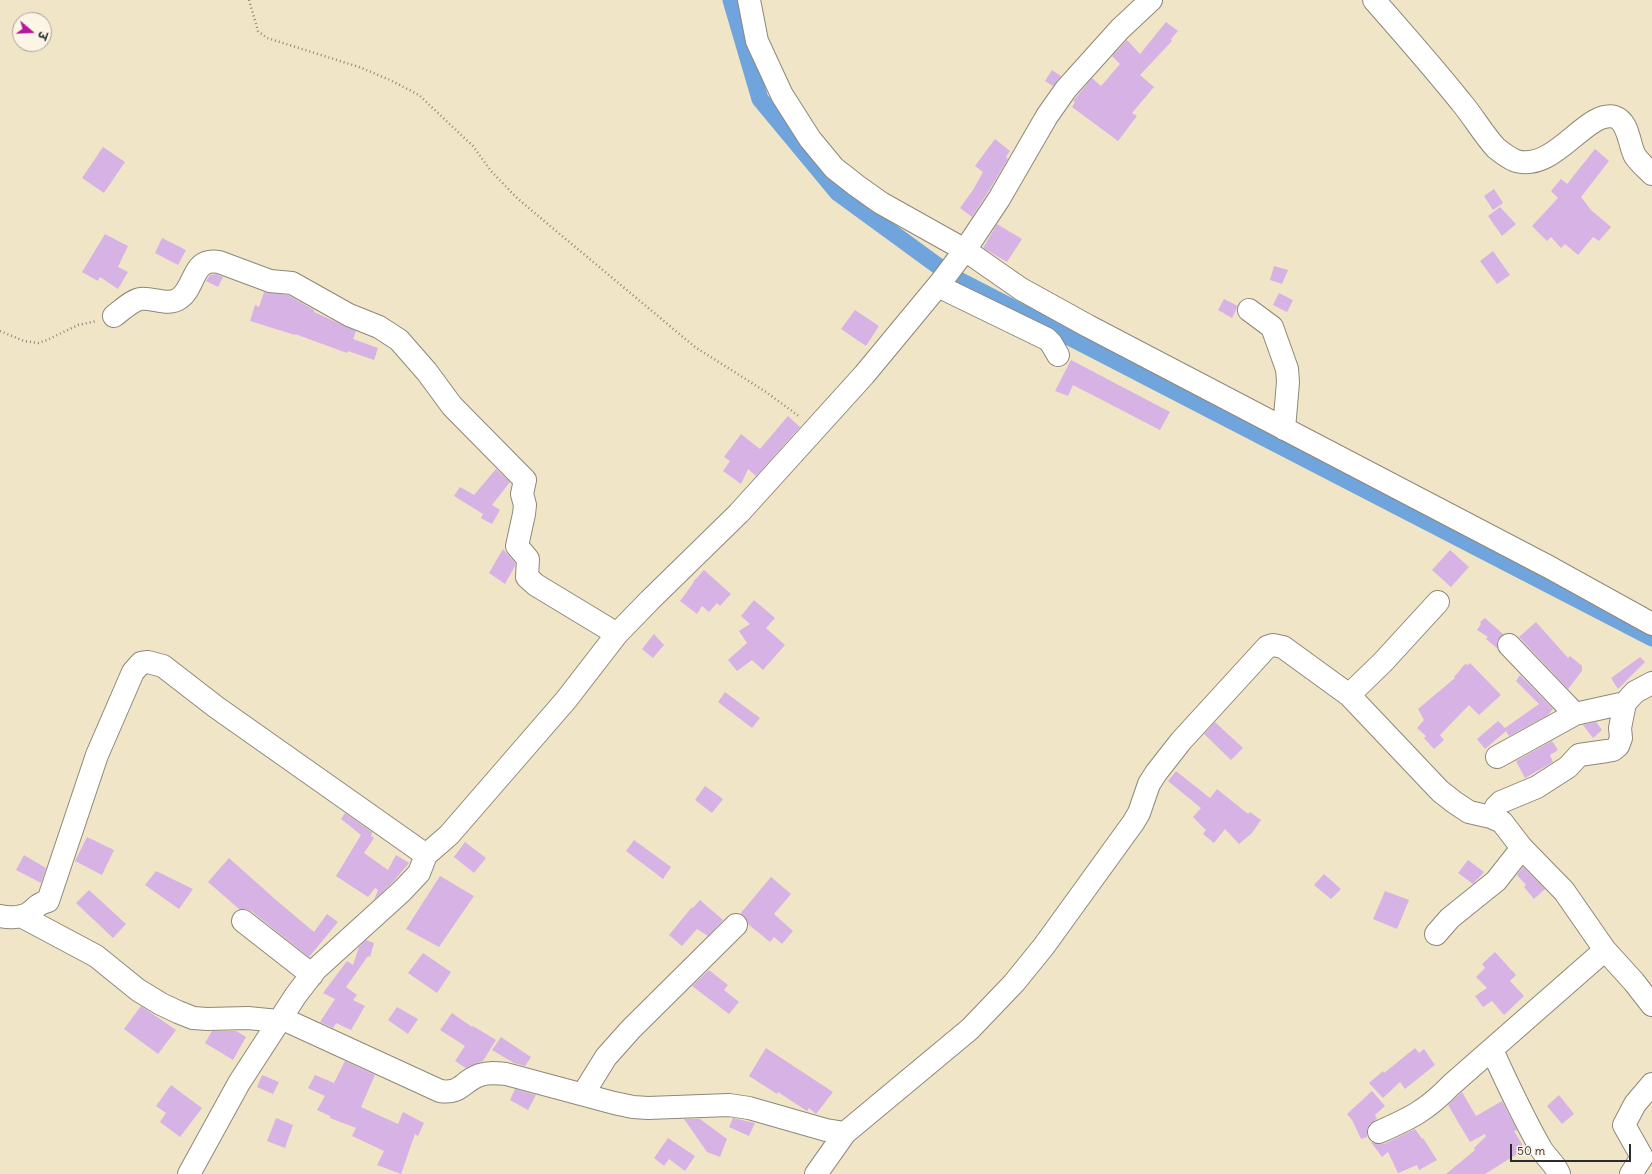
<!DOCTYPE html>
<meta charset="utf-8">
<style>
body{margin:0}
#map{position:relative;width:1652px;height:1174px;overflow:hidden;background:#f1e5c8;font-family:Delius,"Playpen Sans Deva",sans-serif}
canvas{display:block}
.north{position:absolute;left:12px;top:12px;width:40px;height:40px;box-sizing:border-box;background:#fcf5e5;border:1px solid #a8a49b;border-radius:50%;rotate:109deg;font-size:11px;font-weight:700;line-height:16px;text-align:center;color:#2b2b2b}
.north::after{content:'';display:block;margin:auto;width:14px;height:18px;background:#b5179e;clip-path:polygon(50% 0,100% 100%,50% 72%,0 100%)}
.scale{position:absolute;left:1510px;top:1144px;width:121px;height:18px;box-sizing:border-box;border:2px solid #2b2b2b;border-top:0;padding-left:5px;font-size:12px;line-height:14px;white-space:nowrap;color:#2b2b2b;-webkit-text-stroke:3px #fcf5e5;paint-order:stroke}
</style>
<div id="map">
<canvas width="1652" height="1174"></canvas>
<div class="north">उ</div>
<div class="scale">50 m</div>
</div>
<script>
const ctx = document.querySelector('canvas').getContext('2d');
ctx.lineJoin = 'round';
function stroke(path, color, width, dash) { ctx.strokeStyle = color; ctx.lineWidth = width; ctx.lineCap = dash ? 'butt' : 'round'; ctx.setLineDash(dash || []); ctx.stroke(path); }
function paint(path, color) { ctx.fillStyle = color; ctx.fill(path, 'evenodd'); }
const canal = new Path2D(`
 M731 0 760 99 838 193 953 277 1652 638`);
const building = new Path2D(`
 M1166 22 1178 31 1171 39 1172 41 1140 75 1154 87 1132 113 1137 116 1118 141 1072 107 1075 102 1073 101 1092 78 1101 86 1120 64 1112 56 1127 40 1140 54Z
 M1052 70 1061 76 1053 86 1045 81Z
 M995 139 1010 151 1006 157 1008 159 988 192 972 217 960 208 973 190 983 172 975 166Z
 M103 147 125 162 104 193 82 178Z
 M1595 149 1609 161 1581 197 1591 210 1611 227 1599 241 1593 237 1578 255 1565 244 1561 248 1551 237 1547 241 1532 226 1558 198 1551 191 1561 179 1567 184Z
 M1494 189 1503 203 1493 210 1484 196Z
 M1500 207 1516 224 1502 236 1488 216Z
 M997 224 1022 239 1007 262 983 248Z
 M105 234 128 246 118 267 128 272 118 289 100 277 98 281 82 272Z
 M162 238 186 250 178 265 155 253Z
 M1493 251 1510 275 1497 284 1480 261Z
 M1274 266 1288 270 1282 284 1270 280Z
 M216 274 223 277 218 287 206 281 210 275Z
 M264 292 288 295 314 310V312L356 331 353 339 378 348 374 360 348 351 347 353 295 334V335L250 321 255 305 259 307Z
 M1279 293 1293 300 1287 312 1273 305Z
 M1224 299 1238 306 1232 318 1218 310Z
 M855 310 879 326 866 346 841 329Z
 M1071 360 1170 412 1160 430 1073 385 1068 396 1055 391Z
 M788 416 800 427 756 476 748 469 741 484 723 471 730 461 724 457 741 434 760 449Z
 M496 469 510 482 492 505 500 510 492 524 481 518 483 514 454 496 460 487 474 495Z
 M503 549 515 563V566L505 584 489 573Z
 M1450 550 1469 567 1451 587 1432 570Z
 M704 570 731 594 720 606 717 603 709 612 702 606 697 614 680 601 694 582H693Z
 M754 600 775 618 766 628 785 645 763 670 752 660 737 671 728 660 747 643 739 631 750 624 741 616Z
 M1485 618 1503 634 1497 641V648L1486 639 1488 637 1477 630 1481 624 1480 622Z
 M1536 622 1568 658 1570 656 1582 666V671L1568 689 1519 637Z
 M654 634 664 645 653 658 642 649Z
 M1640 657 1645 662 1618 689 1611 678Z
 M1470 663 1501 695 1479 715 1469 705 1440 735 1444 740 1434 749 1424 738 1426 736 1417 728 1424 720 1418 709 1455 678 1454 677 1465 664 1468 665Z
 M1520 675 1553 709 1548 715 1509 736 1506 731 1485 749 1477 739 1498 721 1505 728 1539 704 1516 681Z
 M725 692 760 718 752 728 718 702Z
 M1215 722 1243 748 1231 760 1204 734Z
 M1596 722 1602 730 1593 738 1583 725Z
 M1552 741 1558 750 1550 755 1553 762 1525 778 1516 761Z
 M1176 771 1210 798 1217 789 1248 814 1250 812 1261 820 1252 833 1239 844 1225 829 1214 843 1203 834 1206 830 1193 817 1201 808 1168 781Z
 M705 786 723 799 712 813 695 800Z
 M345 813 372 832 371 836 374 838 364 853 388 870 396 855 409 863 393 882 374 900 378 890 375 888 368 897 336 876 361 835 341 819Z
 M87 837 114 850 102 875 75 861Z
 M634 840 671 867 663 879 626 851Z
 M465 842 486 858 474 873 454 857Z
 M24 855 46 868 41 883 16 870Z
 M229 858 276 900 314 932 327 914 338 922 309 957 251 911 245 909H239L208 882Z
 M1468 860 1484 872 1473 884 1458 873Z
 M1523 867 1545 889 1534 899 1524 887 1526 885 1517 875Z
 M156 871 193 889 179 909 145 885Z
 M1324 874 1341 889 1331 899 1314 885Z
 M440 876 474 896 439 947 406 929Z
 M771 877 791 894 774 914 793 931 782 944 774 937 770 942 748 924 745 917 740 914Z
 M89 890 126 924 113 938 76 903Z
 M1385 891 1409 900 1397 929 1373 919Z
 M700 900 723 920 708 936 697 929 682 946 669 935 692 907 693 908Z
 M366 940 374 943 370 957 368 956 346 987 357 995 353 1000 365 1006 351 1030 336 1023 333 1028 320 1022 335 999 323 993 347 961 353 965 359 947Z
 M1495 952 1516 975 1510 981 1524 996 1504 1015 1492 1001 1483 1007 1475 996 1487 988 1476 977 1485 968 1482 964Z
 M423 953 451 972 437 993 408 973Z
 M709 970 728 985 724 990 739 1002 729 1014 692 986Z
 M141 1006 176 1030 158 1054 124 1029Z
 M397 1007 418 1019 408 1034 388 1020Z
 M452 1013 472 1027 473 1026 496 1040 483 1061 466 1068 455 1061 465 1046 440 1030Z
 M212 1031H236L246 1037 233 1060 205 1043Z
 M501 1037 531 1057 525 1066 514 1063 492 1050Z
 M766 1048 833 1092 816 1114 809 1108 807 1111 778 1092 777 1094 749 1076Z
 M1415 1048 1419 1053 1424 1049 1435 1065 1405 1089 1400 1082 1383 1098 1369 1083 1383 1071 1384 1073Z
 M345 1061 375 1075 361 1107 398 1124 403 1112 424 1123 418 1136 415 1134 401 1174 377 1165 384 1151 352 1136 356 1128 330 1118V1116L317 1110 325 1096 308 1088 315 1075 334 1083Z
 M262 1075 279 1082 273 1094 257 1087Z
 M171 1085 202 1108 180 1137 160 1122 166 1113 156 1106Z
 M515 1089 536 1095 528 1110 510 1100Z
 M1372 1091 1385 1106 1375 1115 1377 1119 1369 1124 1367 1130V1137L1371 1142 1377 1144H1384L1415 1129 1422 1139 1423 1138 1437 1160 1419 1170 1417 1165 1398 1173 1388 1152 1382 1157 1367 1137 1361 1139 1352 1120 1347 1114Z
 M1462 1092 1476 1116 1502 1101 1517 1130 1514 1131 1525 1149 1485 1174H1446L1475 1150 1474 1148 1486 1136 1485 1134 1470 1142 1448 1105Z
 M1559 1095 1574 1114 1562 1124 1547 1106Z
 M276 1118 293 1125 285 1148 267 1141Z
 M733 1118 755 1123 749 1136 729 1127Z
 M684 1119H700L727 1139 720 1157 707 1152Z
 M668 1138 695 1156 685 1171 669 1159 664 1166 654 1158Z`);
const path = new Path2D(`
 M249 0 258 31 267 38 359 67 390 80 419 95 473 146 491 171 516 197 531 210 695 347 766 392 800 417
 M0 331 24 341 38 343 47 340 78 325 97 321`);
const minor = new Path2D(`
 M749 0 757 41 782 95 810 139 834 168 857 186 881 203 965 250 1021 289 1088 326 1549 567 1652 624
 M1374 0C1403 33 1433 67 1461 102 1473 116 1483 134 1496 148 1502 153 1509 158 1516 161 1556 172 1586 109 1615 117 1629 122 1629 145 1635 156 1640 163 1646 168 1652 174
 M938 286 1047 339 1051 343 1058 355
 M1249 310 1272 327 1287 369 1288 382 1284 429
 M114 316C122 310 131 301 140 299 153 297 168 307 180 298 196 286 192 257 219 262L270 281 292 283 349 315 379 327 399 340 427 372 452 406 525 480 522 494 525 505 524 514 517 546 528 559 527 577 536 585 617 634
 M1509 645 1575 714
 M1652 683 1635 692 1625 703 1620 728 1621 738 1618 746 1613 750 1607 751 1579 755 1568 767 1537 787 1501 802 1496 807 1491 817 1502 822 1522 848 1564 891 1605 950 1634 982 1652 1005
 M1349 695 1383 662 1438 602
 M1497 757 1575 714 1625 703
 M0 916C8 918 22 918 29 913 39 906 35 905 48 901L97 755 133 672 141 663 148 662 163 666 216 707 426 855
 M21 916 96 956 138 990 161 1004 178 1012 193 1018 207 1019 248 1018 278 1021
 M243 921 312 975
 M1436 934 1450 918 1496 881 1522 848
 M281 1018 440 1091C462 1094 462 1081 480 1075 489 1072 497 1073 506 1074L614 1103 633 1107 648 1108 729 1105 749 1108 826 1130 845 1133 970 1029 1014 983 1044 946 1133 823 1139 813 1149 784 1156 773 1181 741 1267 647 1273 645 1283 647 1349 695 1440 791 1454 802 1469 812 1491 817
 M1492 1050C1507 1083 1522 1115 1540 1147 1545 1157 1555 1163 1559 1174
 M583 1094 606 1057 631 1029 736 925
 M1379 1132C1411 1118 1427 1110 1451 1085L1605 950
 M189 1174 239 1083 296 995 316 969 402 891 419 873 426 855 449 835 566 700 617 634 650 600 739 513 864 375 941 282 965 250 999 199 1047 116 1066 89 1120 29 1151 0
 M816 1174 845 1133
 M1631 1174 1642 1157 1624 1125 1635 1104 1652 1084`);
stroke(canal, '#6fa4dc', 17);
paint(building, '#d6b3e4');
stroke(minor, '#8e887a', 24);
stroke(path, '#8e887a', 2.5, [1, 3]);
stroke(minor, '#fff', 22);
</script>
